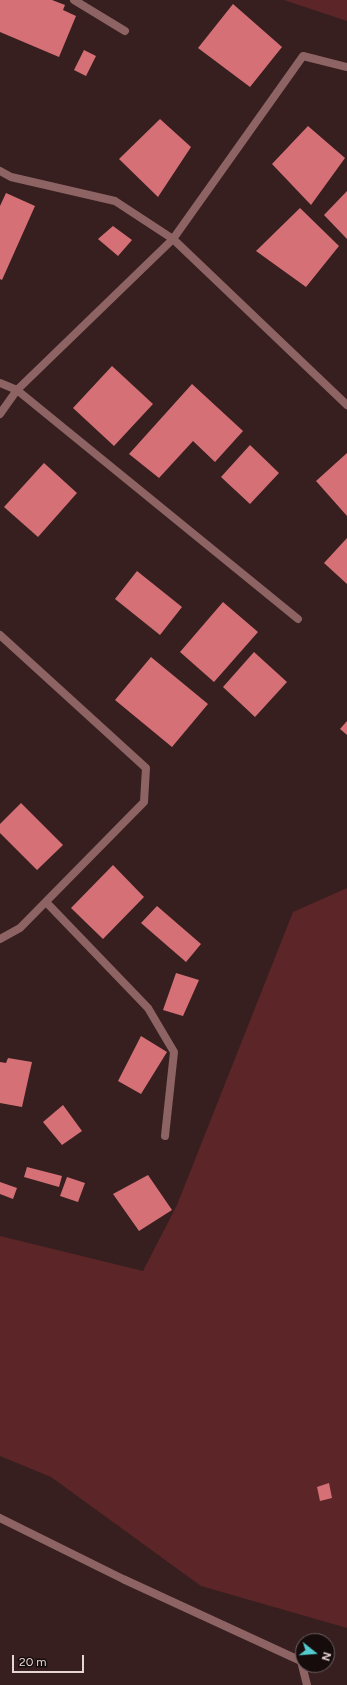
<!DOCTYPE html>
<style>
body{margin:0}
#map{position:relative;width:347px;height:1685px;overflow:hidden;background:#371f1f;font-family:Figtree,sans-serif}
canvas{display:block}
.north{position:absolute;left:295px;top:1633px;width:40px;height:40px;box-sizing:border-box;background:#170c0c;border:1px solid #6a5c5c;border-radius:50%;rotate:107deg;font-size:11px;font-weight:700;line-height:16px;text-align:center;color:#e6d5d4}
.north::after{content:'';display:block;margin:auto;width:14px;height:18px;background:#52ccd0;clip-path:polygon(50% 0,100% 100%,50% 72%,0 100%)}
.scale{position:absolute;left:12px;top:1655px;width:72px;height:18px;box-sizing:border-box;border:2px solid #e6d5d4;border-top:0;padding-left:5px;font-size:12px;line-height:14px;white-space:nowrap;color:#e6d5d4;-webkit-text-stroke:3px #170c0c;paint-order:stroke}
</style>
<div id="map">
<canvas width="347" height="1685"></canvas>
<div class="north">N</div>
<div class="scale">20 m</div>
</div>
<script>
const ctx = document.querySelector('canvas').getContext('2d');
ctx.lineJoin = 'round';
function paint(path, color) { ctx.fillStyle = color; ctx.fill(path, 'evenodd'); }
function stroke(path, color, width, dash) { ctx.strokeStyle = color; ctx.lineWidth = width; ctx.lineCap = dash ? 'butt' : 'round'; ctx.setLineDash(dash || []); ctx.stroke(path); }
const green = new Path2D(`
 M284 0H347V21Z
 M347 888V1628L201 1586 51 1477 0 1456V1236L143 1271 177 1205 293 912Z`);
const building = new Path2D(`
 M0 0H52L65 5 63 10 76 16 59 57 0 32Z
 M233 4 282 47 250 87 198 48Z
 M84 50 96 56 86 76 74 70Z
 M160 119 191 147 158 197 119 159Z
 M308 126 345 158 311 205 272 164Z
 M347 191V239L324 215Z
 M6 193 35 206 2 280 0 279V206Z
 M300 208 339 246 306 287 256 251Z
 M113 226 132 240 118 256 98 239Z
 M112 366 153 404 114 446 73 408Z
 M192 384 243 431 215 462 193 441 159 478 129 454Z
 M250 445 279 473 250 504 221 477Z
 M347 453V516L316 481Z
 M44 463 77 493 38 537 4 507Z
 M347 538V584L324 563Z
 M137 571 182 607 160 635 115 599Z
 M223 602 258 632 214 682 180 652Z
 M254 652 287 682 255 717 223 687Z
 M151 657 208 704 172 747 115 700Z
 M347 721V735L340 729Z
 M21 803 63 845 37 870 0 833V824Z
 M113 865 144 897 103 939 71 908Z
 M157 906 201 944 186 962 141 923Z
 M176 973 199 980 183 1016 163 1010Z
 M141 1036 167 1052 141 1094 118 1081Z
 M8 1058 32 1062 22 1107 0 1103V1062L6 1063Z
 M63 1105 82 1131 62 1145 43 1122Z
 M27 1167 62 1176 59 1187 24 1177Z
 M148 1175 172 1210 139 1231 113 1194Z
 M67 1177 85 1183 78 1202 60 1196Z
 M0 1182 17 1188 13 1199 0 1194Z
 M329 1483 332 1498 320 1501 317 1487Z`);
const minor = new Path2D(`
 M74 0 125 31
 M0 171 11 177 115 201 173 239 347 405
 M0 383 17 390 298 619
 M0 414 17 390 173 239 303 56 347 67
 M0 635 146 768 144 802 20 928 0 939
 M46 902 148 1008 174 1052 165 1136
 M0 1518 123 1579 301 1661 307 1685`);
paint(green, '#5c2528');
paint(building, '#d57176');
stroke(minor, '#8e6364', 8);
</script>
